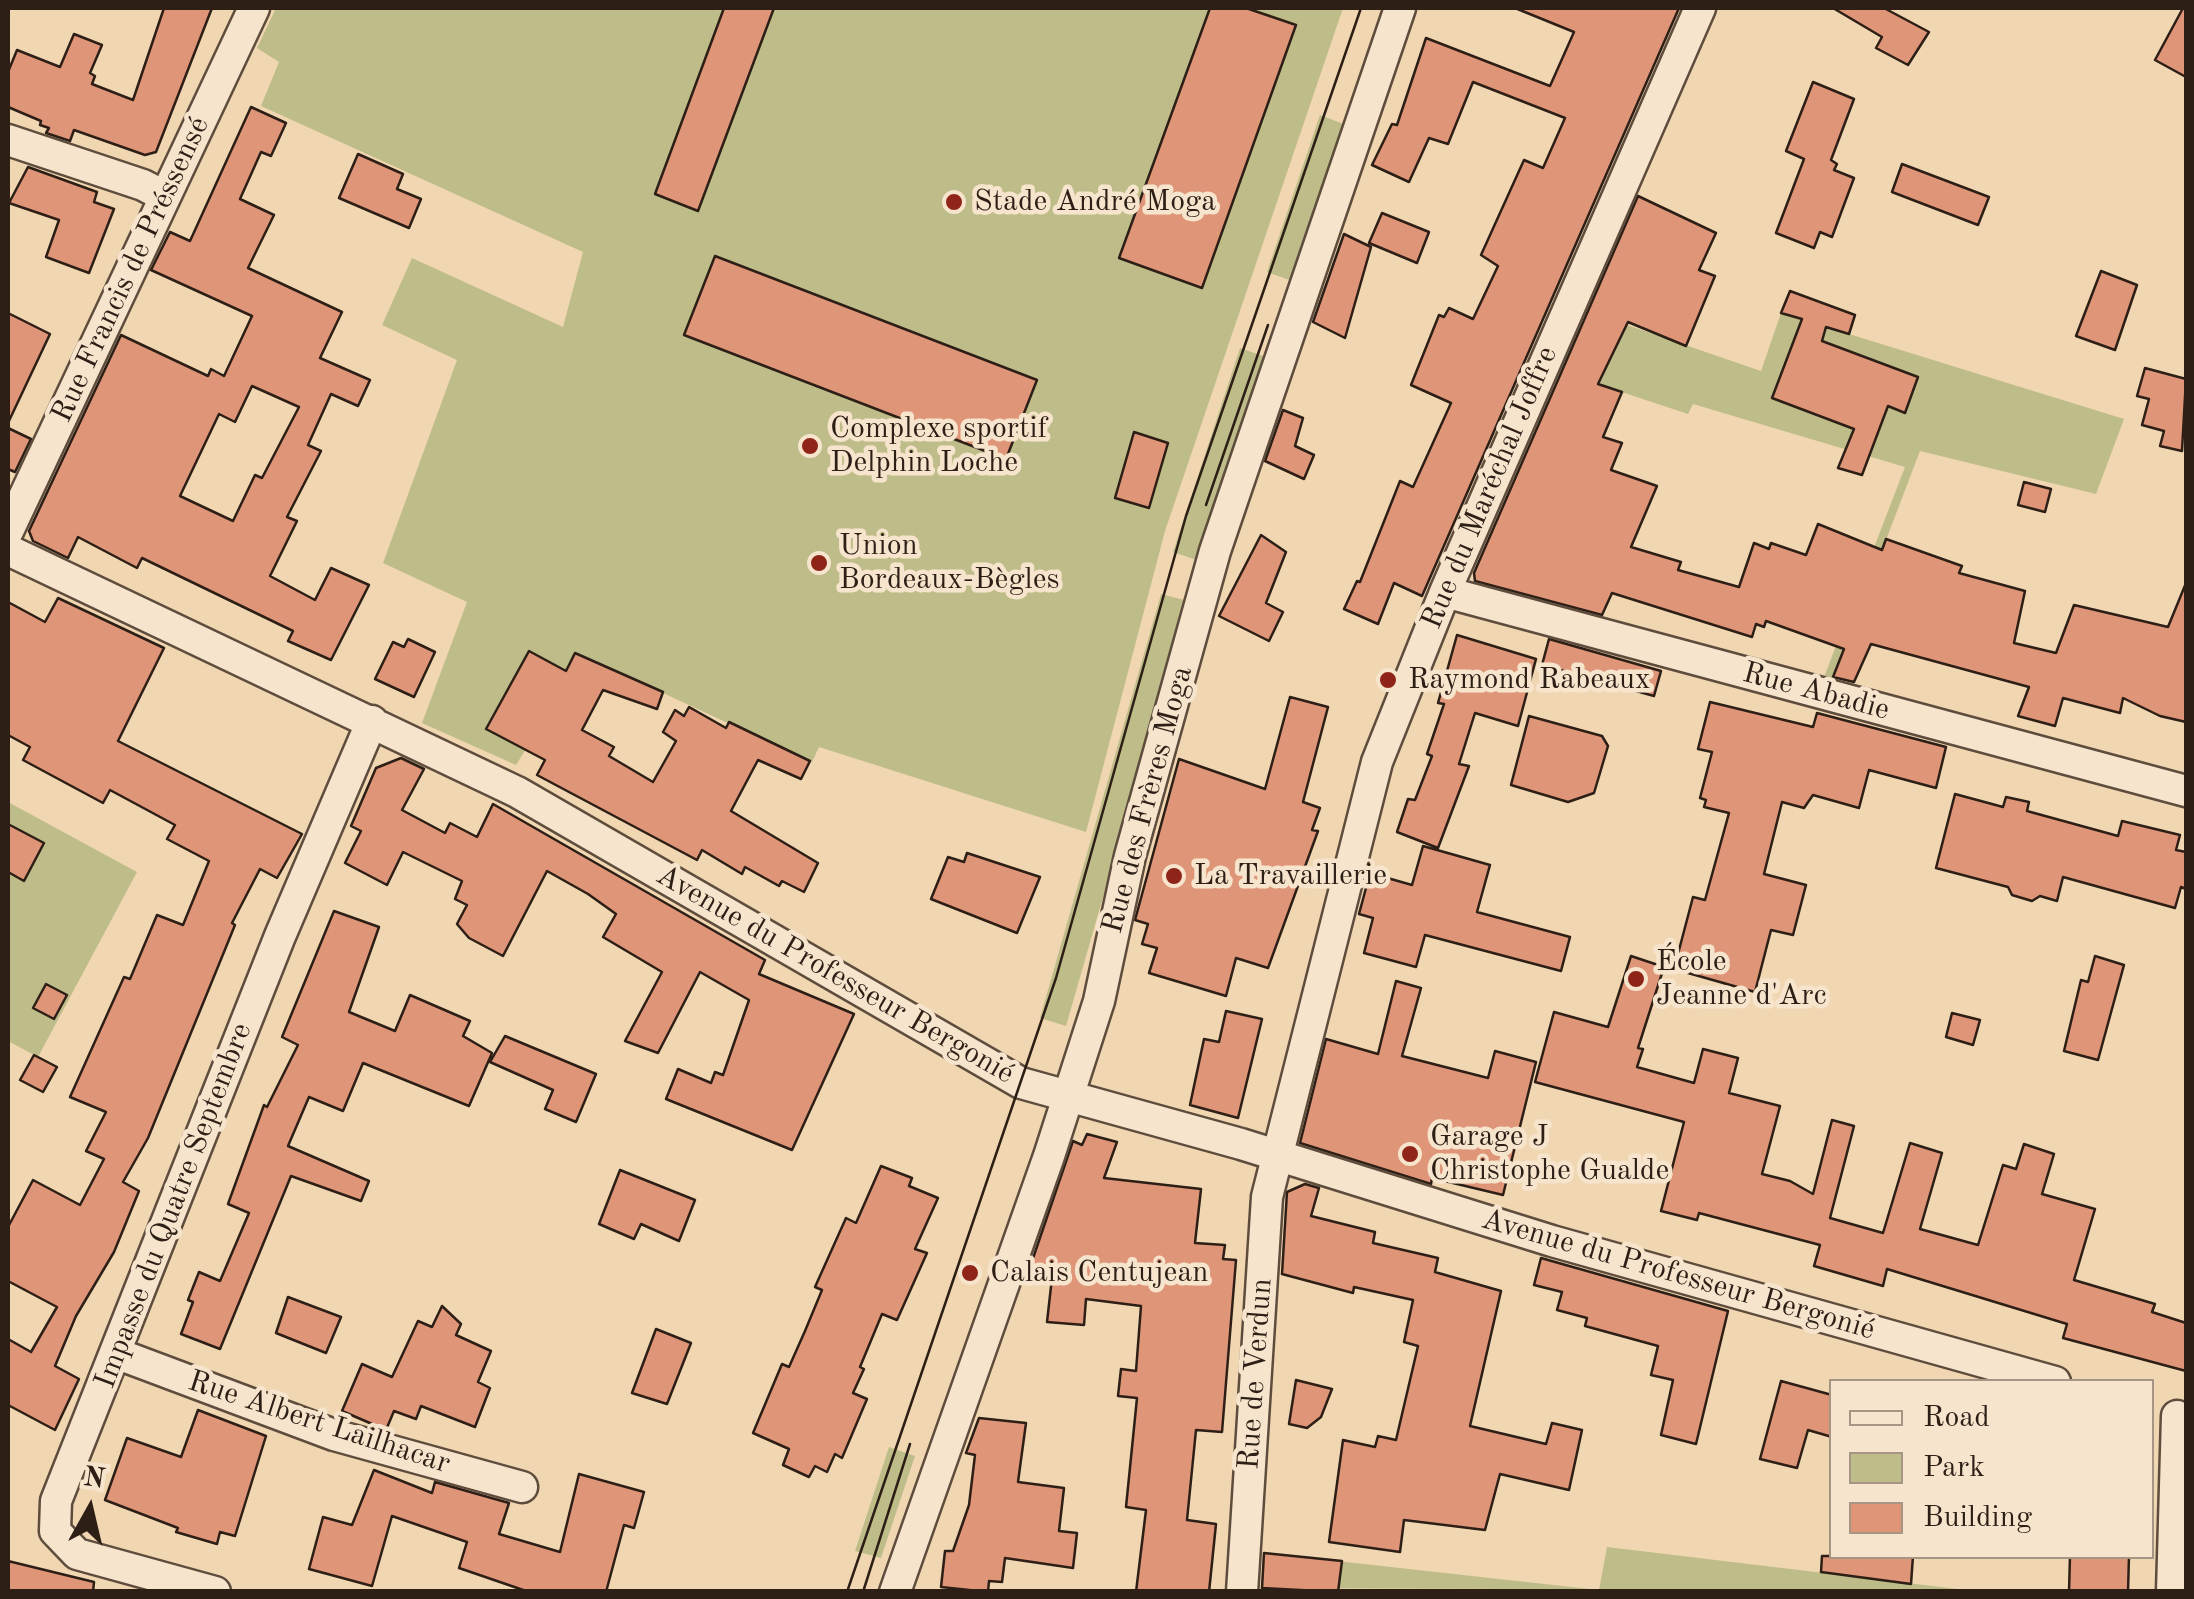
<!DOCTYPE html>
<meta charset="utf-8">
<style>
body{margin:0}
#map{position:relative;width:2194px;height:1599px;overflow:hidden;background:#f1d6b2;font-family:"Old Standard TT",serif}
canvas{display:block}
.frame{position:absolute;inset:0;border:10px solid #2d1f16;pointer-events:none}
.legend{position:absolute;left:1829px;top:1379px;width:325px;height:180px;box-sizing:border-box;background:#f6e4cd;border:2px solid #a69584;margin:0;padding:12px 18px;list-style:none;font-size:30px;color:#2d1f16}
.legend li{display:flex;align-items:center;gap:20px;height:50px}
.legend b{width:50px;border:2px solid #a69584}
.north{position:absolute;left:40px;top:1459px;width:100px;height:100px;-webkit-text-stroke:8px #f6e4cd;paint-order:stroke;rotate:8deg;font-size:28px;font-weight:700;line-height:40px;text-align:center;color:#2d1f16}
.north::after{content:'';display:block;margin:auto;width:35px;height:45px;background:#2d1f16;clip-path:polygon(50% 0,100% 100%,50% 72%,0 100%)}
</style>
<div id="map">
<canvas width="2194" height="1599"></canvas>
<div class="frame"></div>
<ul class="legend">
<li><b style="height:12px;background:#f6e4cd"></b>Road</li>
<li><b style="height:28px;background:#bebd89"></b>Park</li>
<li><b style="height:28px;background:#df9578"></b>Building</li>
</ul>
<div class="north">N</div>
</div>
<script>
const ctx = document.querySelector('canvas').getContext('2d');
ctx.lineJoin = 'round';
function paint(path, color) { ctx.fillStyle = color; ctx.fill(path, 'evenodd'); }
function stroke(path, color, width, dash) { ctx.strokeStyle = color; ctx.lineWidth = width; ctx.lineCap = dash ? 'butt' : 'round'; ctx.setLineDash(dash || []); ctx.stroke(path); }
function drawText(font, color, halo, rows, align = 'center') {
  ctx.font = font + ' "Old Standard TT",serif'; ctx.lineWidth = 9; ctx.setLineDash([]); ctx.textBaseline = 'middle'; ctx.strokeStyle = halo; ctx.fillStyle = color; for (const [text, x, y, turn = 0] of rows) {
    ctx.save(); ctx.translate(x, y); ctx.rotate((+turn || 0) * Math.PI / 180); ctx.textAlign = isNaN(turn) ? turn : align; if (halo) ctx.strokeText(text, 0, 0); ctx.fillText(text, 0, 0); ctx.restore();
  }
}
const green = new Path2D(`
 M276 8H1343L1165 531 1086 832 819 747 812 762 596 662 536 733 516 765 422 723 467 602 383 563 457 360 382 325 412 258 563 327 583 252 261 106 279 62 257 48Z
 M1320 115 1346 125 1292 281 1267 272Z
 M1781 313 2124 419 2096 494 1920 451 1833 679 1824 677 1905 467 1693 404 1688 414 1558 371 1572 338 1610 355 1624 324 1761 371Z
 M1240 348 1266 357 1199 561 1173 552Z
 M1161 594 1188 601 1066 1026 1040 1018Z
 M8 802 137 872 38 1057 8 1041Z
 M889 1447 915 1456 881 1558 855 1551Z
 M1607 1547 1974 1591 1262 1588 1264 1553 1599 1590Z`);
const building = new Path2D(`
 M164 8H212L156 152 145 155 74 130 70 141 46 133 49 128 40 125 41 121 8 107V72L17 50 60 67 74 34 102 45 90 73 95 76 92 84 133 100Z
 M724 8H774L698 211 655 194Z
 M1210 8H1246L1296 25 1202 288 1119 258Z
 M1515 8H1679L1422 596 1394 583 1378 624 1344 609 1357 581 1360 582 1400 481 1413 487 1451 403 1411 385 1439 315 1444 317 1449 308 1473 319 1498 266 1481 255 1524 160 1543 168 1565 118 1473 82 1448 144 1429 138 1409 182 1372 165 1392 124 1397 125 1426 38 1550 86 1574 32Z
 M1833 8H1884L1929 32 1908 65 1876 48 1882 37Z
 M2183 8H2186V77L2155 60Z
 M1813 82 1854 99 1831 160 1837 164 1834 170 1854 178 1832 237 1820 232 1814 248 1776 233 1804 159 1786 151Z
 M251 107 286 123 271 156 261 152 240 199 274 215 248 268 342 312 320 358 370 380 358 406 331 394 308 445 321 451 287 517 297 521 270 576 315 600 331 568 369 585 331 660 288 641 293 631 142 558 137 568 78 537 68 558 33 541 29 531 121 335 208 376 211 369 224 376 252 316 151 270 170 232 190 241ZM252 386 299 407 262 478 255 475 233 521 180 496 219 414 235 422Z
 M358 154 403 174 397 189 421 199 409 228 339 198Z
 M1902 164 1989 197 1978 225 1892 192Z
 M28 167 97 192 94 202 114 209 89 273 46 257 59 220 9 203Z
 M1638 196 1716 233 1699 270 1715 276 1686 346 1628 322 1598 384 1622 392 1603 437 1622 443 1611 470 1657 486 1631 547 1681 562 1678 570 1739 587 1754 543 1769 549 1771 543 1806 555 1818 524 1882 550 1886 539 1962 566 1959 573 2025 591 2014 643 2056 653 2074 605 2168 627 2186 583V722L2160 716 2123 698 2120 713 2063 698 2055 726 2018 716 2029 687 1871 644 1854 682 1833 677 1844 649 1766 621 1764 627 1756 624 1752 637 1612 593 1602 615 1475 581 1474 573Z
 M1382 213 1429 232 1417 263 1369 243Z
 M1344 234 1371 247 1345 338 1313 322Z
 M715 256 1037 380 1006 459 684 335Z
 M2101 271 2137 285 2115 350 2076 336Z
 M1790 291 1855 315 1849 334 1826 327 1822 341 1918 377 1905 413 1888 406 1862 475 1838 468 1854 429 1772 398 1802 319 1781 313Z
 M8 313 50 334 8 423Z
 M2145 368 2186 379 2182 451 2160 446 2164 431 2142 425 2149 399 2137 396Z
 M1283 410 1303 418 1295 446 1314 455 1304 479 1265 461Z
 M8 428 31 439 15 472 8 469Z
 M1134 432 1168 443 1149 508 1115 498Z
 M2024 482 2051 489 2045 512 2018 505Z
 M1261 535 1286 552 1266 603 1283 612 1269 641 1219 616Z
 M58 598 164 648 118 741 302 834 277 878 260 869 232 923 235 925 148 1138 123 1182 139 1191 114 1252 76 1316 55 1366 79 1379 55 1430 8 1405V1339L31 1352 57 1307 8 1281V1227L33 1180 80 1205 104 1159 86 1151 106 1112 70 1097 124 977 130 979 157 915 183 925 209 861 167 839 175 825 110 790 103 803 23 760 30 747 8 735V602L45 622Z
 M1457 635 1536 659 1518 726 1475 713 1459 764 1469 766 1438 848 1397 832 1408 799 1415 800 1432 756 1427 754 1444 704 1438 703Z
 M408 639 435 652 414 697 375 679 393 642 404 647Z
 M1549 639 1661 671 1654 696 1542 665Z
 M529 651 566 671 575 653 663 692 657 709 603 690 582 730 614 747 609 756 653 782 676 741 663 732 675 710 684 716 689 707 726 728 729 722 810 761 801 779 758 760 731 811 818 863 804 892 782 881 779 886 745 867 742 874 702 850 697 860 537 775 545 760 486 729Z
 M1290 697 1328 707 1303 802 1320 808 1312 830 1318 831 1268 968 1236 958 1226 996 1149 973 1157 948 1142 944 1148 924 1135 920 1179 759 1265 789Z
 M1710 702 1813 727 1817 713 1946 747 1936 788 1869 770 1859 808 1813 795 1804 808 1782 802 1764 874 1806 885 1793 935 1771 930 1755 992 1674 969 1693 897 1705 900 1729 813 1704 807 1706 800 1700 798 1712 752 1698 749Z
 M1529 716 1602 736 1608 746 1594 793 1568 802 1511 785Z
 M401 758 424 769 402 810 445 833 450 823 477 837 493 804 765 960 759 974 854 1014 792 1150 666 1099 678 1069 711 1083 715 1072 723 1075 749 1000 700 972 658 1053 625 1041 662 972 603 937 616 914 588 894 547 871 503 956 469 938 457 924 467 905 455 899 462 881 403 852 387 885 345 863 361 831 351 826 376 768Z
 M1955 794 2003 807 2006 797 2029 802 2027 811 2118 836 2122 821 2180 835 2176 850 2186 852V889L2181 887 2175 908 2063 877 2057 901 2040 896 2032 901 2012 895 2008 887 1936 868Z
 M8 824 44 843 24 881 8 872Z
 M1423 846 1490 865 1477 912 1570 937 1561 971 1425 935 1416 967 1364 953 1373 918 1359 914 1370 873 1412 885Z
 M967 853 1040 877 1017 933 931 899 948 857 964 862Z
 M334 911 379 927 349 1012 395 1031 410 995 470 1021 463 1036 492 1053 469 1106 363 1063 343 1111 309 1097 288 1146 369 1181 361 1201 291 1176 220 1349 181 1334 193 1302 188 1300 199 1272 220 1281 249 1213 228 1204 264 1105 267 1107 298 1045 282 1037Z
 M1631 956 1664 967 1638 1048 1643 1049 1637 1067 1694 1083 1703 1049 1738 1058 1729 1093 1780 1106 1762 1174 1790 1181 1813 1194 1832 1120 1854 1126 1830 1218 1883 1233 1910 1143 1942 1153 1920 1229 1978 1245 2003 1165 2016 1169 2024 1144 2054 1154 2042 1194 2095 1209 2074 1280 2155 1304 2152 1312 2186 1323V1371L2063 1338 2067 1324 1887 1269 1883 1286 1814 1266 1820 1245 1699 1213 1697 1220 1661 1211 1684 1122 1535 1082 1554 1012 1608 1027Z
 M2095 956 2124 965 2098 1060 2064 1051 2081 980 2088 982Z
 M1396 981 1421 988 1402 1056 1488 1078 1495 1051 1536 1062 1503 1195 1432 1178 1431 1184 1300 1143 1326 1039 1378 1054Z
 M46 984 67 995 54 1019 33 1008Z
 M1226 1011 1262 1019 1238 1118 1190 1105 1204 1039 1219 1042Z
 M1952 1013 1980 1020 1973 1045 1946 1037Z
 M505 1036 596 1074 576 1122 545 1109 553 1090 490 1062Z
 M34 1055 57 1067 43 1092 20 1080Z
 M1087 1134 1117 1142 1104 1178 1201 1189 1195 1243 1225 1245 1223 1259 1236 1260 1222 1432 1196 1430 1187 1520 1216 1524 1209 1592H1136L1146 1510 1126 1507 1137 1398 1118 1396 1121 1369 1136 1371 1141 1306 1086 1299 1084 1325 1047 1322 1053 1269 1030 1267 1073 1141 1082 1145Z
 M881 1166 912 1178 909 1186 938 1198 915 1249 927 1253 897 1320 882 1314 860 1367 864 1369 853 1393 867 1399 842 1458 835 1454 827 1472 815 1466 809 1477 783 1465 789 1449 753 1433 782 1364 789 1367 805 1331 822 1290 815 1287 846 1218 856 1223Z
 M620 1170 695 1200 679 1241 641 1224 634 1239 599 1224Z
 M1305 1184 1319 1188 1311 1216 1375 1232 1373 1243 1438 1258 1435 1272 1501 1291 1470 1426 1546 1444 1552 1423 1582 1430 1569 1490 1500 1474 1485 1530 1404 1520 1400 1552 1329 1542 1343 1440 1375 1447 1378 1436 1396 1440 1418 1346 1404 1342 1413 1300 1354 1287 1353 1293 1282 1274 1287 1192Z
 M1541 1258 1728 1311 1696 1444 1661 1435 1673 1380 1651 1375 1658 1346 1585 1326 1587 1318 1557 1310 1562 1292 1534 1285Z
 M288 1297 341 1317 326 1353 276 1333Z
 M442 1306 461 1324 456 1335 491 1351 478 1382 490 1388 475 1427 421 1406 416 1419 394 1411 386 1430 342 1411 362 1364 392 1377 418 1321 432 1327Z
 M656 1329 691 1343 667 1404 632 1393Z
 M1296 1380 1332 1389 1321 1417 1307 1428 1289 1424Z
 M1781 1381 1832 1395V1437L1808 1430 1797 1468 1760 1459Z
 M198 1410 266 1436 235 1536 220 1532 217 1544 176 1532 178 1528 105 1500 127 1438 181 1457Z
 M979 1418 1026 1423 1018 1482 1064 1488 1059 1531 1077 1533 1073 1568 1005 1558 1002 1582 989 1581 988 1592 941 1587 945 1551H953L969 1505 975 1455 966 1453Z
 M374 1470 432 1493 435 1482 509 1503 499 1534 560 1552 579 1474 644 1492 634 1528 624 1525 606 1592H529L459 1568 467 1542 392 1516 372 1586 309 1569 323 1517 352 1525Z
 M1264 1553 1342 1561 1338 1592 1262 1588Z
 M1822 1556H1913L1911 1584 1821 1572Z
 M2070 1556H2129L2128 1592H2069Z
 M8 1561 94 1582 93 1592H8Z`);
const minor = new Path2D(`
 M8 140 143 185 164 196
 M8 531 254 8
 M8 550 517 792 1021 1083 1241 1144 1552 1241 2055 1382
 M1445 592 2186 791
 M118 1354 334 1435 522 1487
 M215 1592 77 1554 55 1531 56 1501 280 936 372 721
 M895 1592 1049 1156 1099 1001 1130 856 1215 551 1400 8
 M1242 1592 1267 1197 1377 762 1445 592 1700 8
 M2172 1592 2177 1416`);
const tram = new Path2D(`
 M1206 505 1268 325
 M847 1592 1056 978 1186 516 1361 8
 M863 1592 910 1444`);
const markers = [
 [954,202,10,"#8f2418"],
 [810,446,10,"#8f2418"],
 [819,563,10,"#8f2418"],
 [1388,680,10,"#8f2418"],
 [1174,876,10,"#8f2418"],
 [1636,979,10,"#8f2418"],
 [1410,1154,10,"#8f2418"],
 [970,1273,10,"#8f2418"]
];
const poiNames = [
 ["Stade André Moga",974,202],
 ["Complexe sportif",830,429],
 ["Delphin Loche",830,463],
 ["Union",839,546],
 ["Bordeaux-Bègles",839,580],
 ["Raymond Rabeaux",1408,680],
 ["La Travaillerie",1194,876],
 ["École",1656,962],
 ["Jeanne d'Arc",1656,996],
 ["Garage J",1430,1137],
 ["Christophe Gualde",1430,1171],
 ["Calais Centujean",990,1273]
];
const streetNames = [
 ["Rue Francis de Préssensé",131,270,-65],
 ["Rue du Maréchal Joffre",1490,488,-67],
 ["Rue Abadie",1816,692,15],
 ["Rue des Frères Moga",1148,800,-75],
 ["Avenue du Professeur Bergonié",835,975,30],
 ["Impasse du Quatre Septembre",174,1206,-69],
 ["Avenue du Professeur Bergonié",1678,1275,16],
 ["Rue de Verdun",1256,1374,-86],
 ["Rue Albert Lailhacar",319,1423,18]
];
paint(green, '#bebd89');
paint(building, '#df9578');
stroke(building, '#2d1f16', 2.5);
stroke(minor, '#5e4d3d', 35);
stroke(minor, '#f6e4cd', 30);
stroke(tram, '#2d1f16', 2.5);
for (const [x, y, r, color] of markers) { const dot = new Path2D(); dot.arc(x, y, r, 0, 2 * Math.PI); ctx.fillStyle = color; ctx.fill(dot); stroke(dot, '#f6e4cd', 4); }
drawText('30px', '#2d1f16', '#f6e4cd', poiNames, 'left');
drawText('30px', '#2d1f16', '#f6e4cd', streetNames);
</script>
